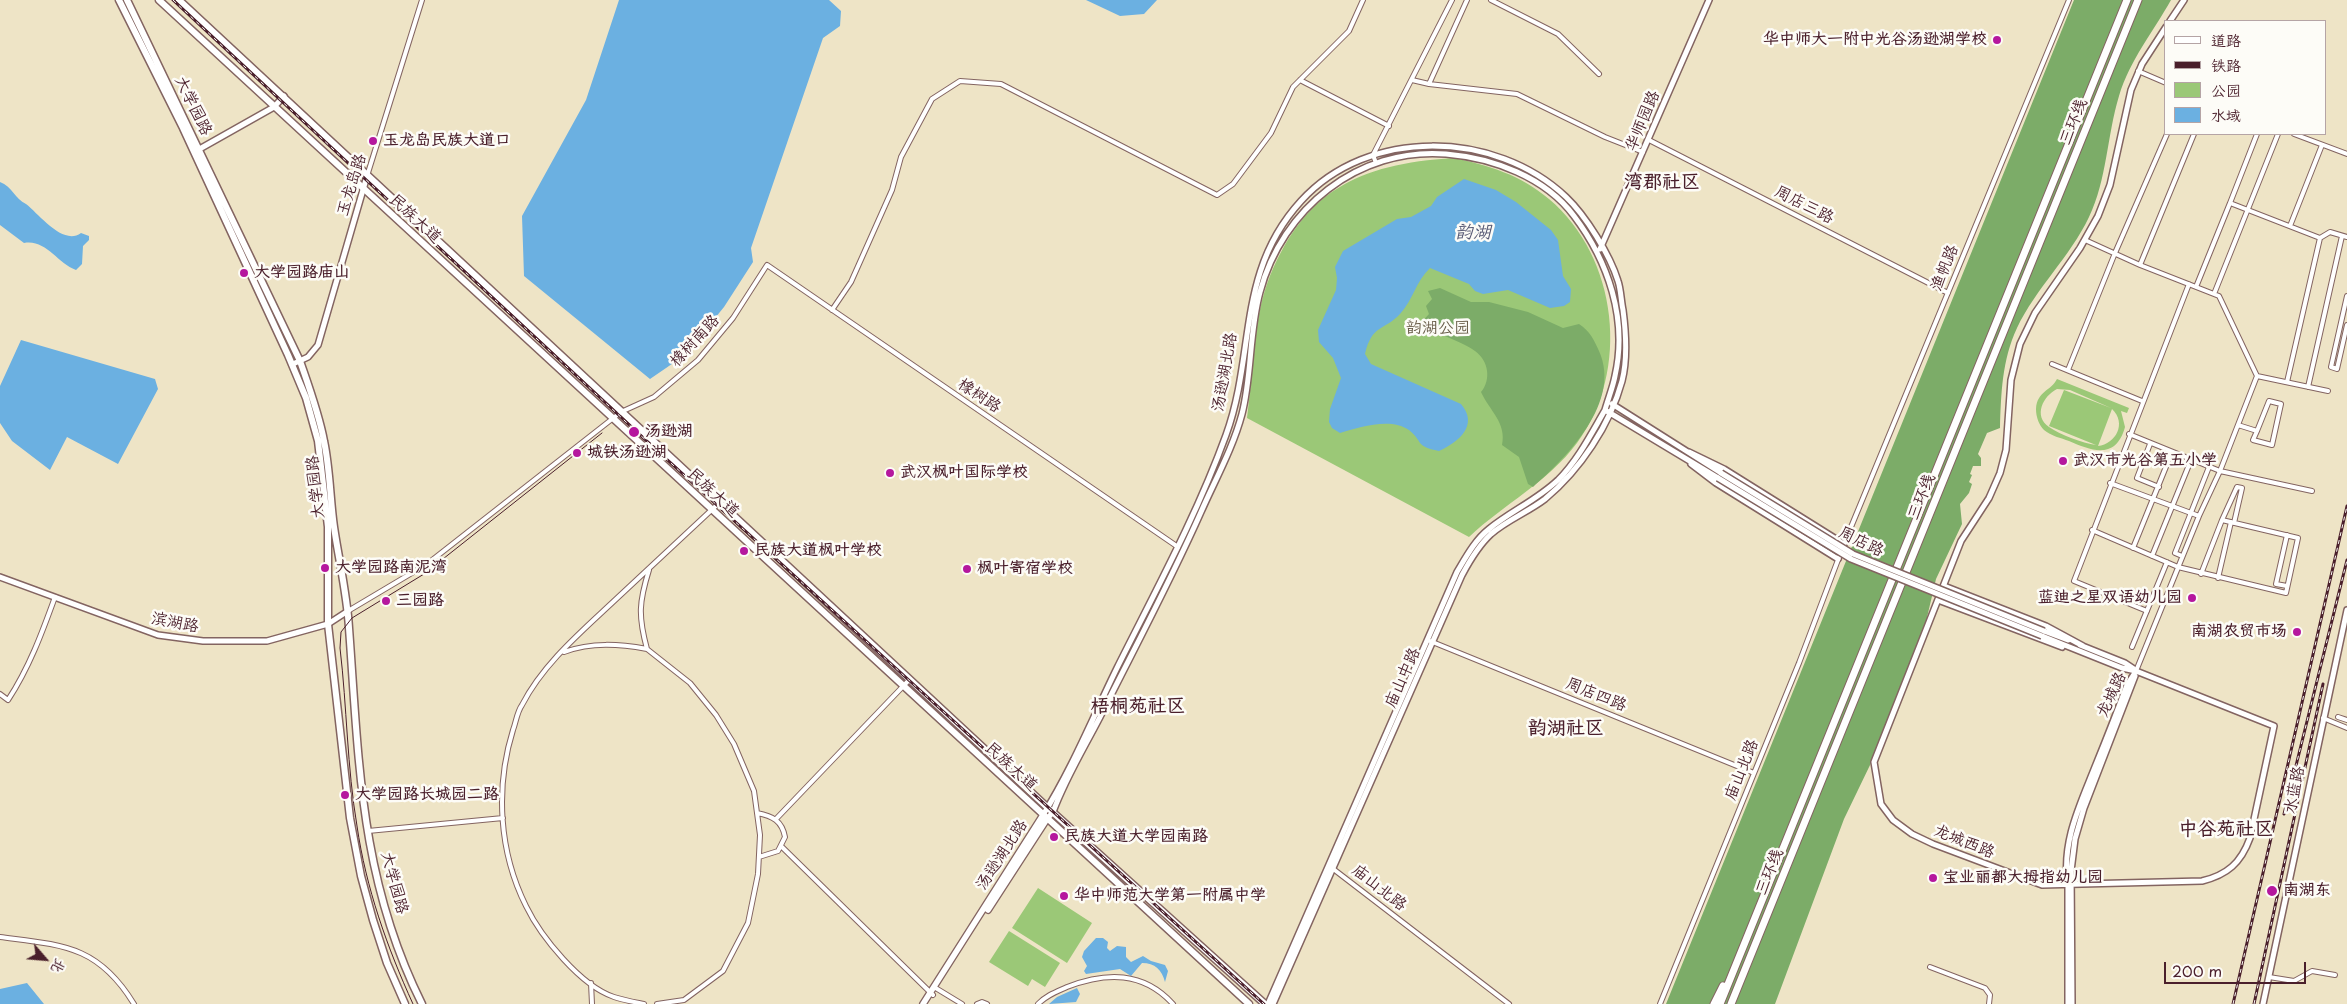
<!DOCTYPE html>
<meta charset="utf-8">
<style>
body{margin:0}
#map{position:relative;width:2347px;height:1004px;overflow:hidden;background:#eee4c6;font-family:"Playpen Sans","LXGW WenKai TC",sans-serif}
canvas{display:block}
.legend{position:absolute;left:2164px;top:20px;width:162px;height:115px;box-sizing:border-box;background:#fdfcf7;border:1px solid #b5a4a5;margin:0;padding:6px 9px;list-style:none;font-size:15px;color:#4a1f2b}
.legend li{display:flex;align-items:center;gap:10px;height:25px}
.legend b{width:25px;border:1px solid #b5a4a5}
.north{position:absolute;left:20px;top:934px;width:50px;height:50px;-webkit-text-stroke:4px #fdfcf7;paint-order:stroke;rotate:117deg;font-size:14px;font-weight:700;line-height:20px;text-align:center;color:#4a1f2b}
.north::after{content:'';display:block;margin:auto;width:18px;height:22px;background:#4a1f2b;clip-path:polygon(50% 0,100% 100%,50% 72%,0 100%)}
.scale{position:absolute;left:2164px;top:962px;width:142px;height:22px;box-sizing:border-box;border:2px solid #4a1f2b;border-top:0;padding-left:6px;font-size:15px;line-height:18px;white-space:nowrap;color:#4a1f2b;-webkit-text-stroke:4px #fdfcf7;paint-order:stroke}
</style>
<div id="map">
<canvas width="2347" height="1004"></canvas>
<ul class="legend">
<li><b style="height:6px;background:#fff"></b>道路</li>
<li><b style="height:6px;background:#4a1f2b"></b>铁路</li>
<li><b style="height:14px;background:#9bc877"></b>公园</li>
<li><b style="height:14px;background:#6bb0e1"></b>水域</li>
</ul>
<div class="north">北</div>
<div class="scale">200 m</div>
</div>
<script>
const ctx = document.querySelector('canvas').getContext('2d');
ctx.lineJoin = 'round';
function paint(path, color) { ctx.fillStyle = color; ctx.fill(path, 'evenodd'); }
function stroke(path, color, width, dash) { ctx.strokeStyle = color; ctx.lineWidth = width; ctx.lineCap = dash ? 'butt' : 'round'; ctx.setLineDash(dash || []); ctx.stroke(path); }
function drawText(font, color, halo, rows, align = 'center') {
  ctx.font = font + ' "Playpen Sans","LXGW WenKai TC",sans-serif'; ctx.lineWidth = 5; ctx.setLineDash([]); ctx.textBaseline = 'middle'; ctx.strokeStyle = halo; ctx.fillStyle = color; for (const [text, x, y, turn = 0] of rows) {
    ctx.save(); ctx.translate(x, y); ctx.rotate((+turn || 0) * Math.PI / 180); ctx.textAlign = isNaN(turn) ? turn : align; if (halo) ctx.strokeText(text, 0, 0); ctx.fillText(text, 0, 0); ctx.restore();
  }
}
const green = new Path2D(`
 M1453 158C1488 165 1521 175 1549 199 1618 257 1631 371 1577 443 1548 482 1504 504 1469 537L1247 418C1253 375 1253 323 1267 284 1302 191 1358 164 1453 158Z
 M2057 379 2129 408 2127 413 2121 411 2125 427C2116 460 2092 451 2069 441 2061 438 2051 436 2044 430 2039 425 2036 417 2036 409 2037 391 2051 391 2057 379ZM2057 389 2070 390 2111 408 2064 390 2049 426 2096 445C2082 443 2061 435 2049 427 2033 416 2043 396 2057 389ZM2112 409C2127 423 2116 444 2098 446Z
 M1038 888 1092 923 1067 963 1012 928Z
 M1009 931 1060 963 1045 987 1032 979 1028 986 989 962Z`);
const forest = new Path2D(`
 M2074 0H2171C2153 32 2130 60 2119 96 2107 135 2107 180 2089 217 2070 257 2036 288 2017 328 2002 360 2001 394 2000 428L1987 433 1978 454 1981 458V466H1973L1970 474 1972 475 1969 482 1972 484 1969 493 1960 504 1962 524 1936 579 1925 626 1871 763 1844 819 1775 1004H1666Z
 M1440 288 1471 302H1489L1528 312 1563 328 1579 324C1590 331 1594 340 1599 351 1622 402 1567 457 1533 487L1528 484 1519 457 1502 445C1507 423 1489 410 1481 392 1491 380 1489 361 1475 351 1463 342 1432 331 1418 326L1429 314 1426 306 1432 299 1428 291Z`);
const water = new Path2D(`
 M619 0H829L841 11 840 26 823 38 751 248 753 262 724 307 685 355 650 379 524 276 522 216 586 100Z
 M1086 0H1157L1144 14 1120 16Z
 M1464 179 1496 190 1516 202 1551 230 1558 240 1563 276 1571 289 1570 302 1564 306 1550 308 1508 290 1483 294 1475 291 1469 284 1430 268C1416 281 1413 300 1400 314 1384 331 1372 324 1365 354L1371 364 1461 404C1479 425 1459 442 1439 451 1414 446 1424 442 1409 430 1391 417 1359 427 1340 433L1332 428 1329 422 1330 409 1341 378 1333 358 1319 342 1318 330 1336 290 1337 278 1335 267 1343 251 1397 219 1411 217 1431 206 1437 197Z
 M0 182C12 186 15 199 26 204 40 215 63 246 81 233L89 236V240L83 246 82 264 76 270C57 263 46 239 24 243L0 225Z
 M21 340 155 379 158 389 118 464 67 437 50 470 12 441 0 423V386Z
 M1096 938H1103L1108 942 1107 948 1110 951 1117 946 1126 947V957L1131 962 1143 956 1151 961 1165 965 1168 971 1165 982C1162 970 1155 963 1142 963L1131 976 1120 969 1086 974 1084 971 1087 966 1082 957 1084 951Z
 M27 983 44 1004H0V989Z
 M1077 988 1080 994 1076 1002 1049 1004 1057 997Z`);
const minor = new Path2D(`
 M1491 0 1558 34 1599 74
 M2138 71 2166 83
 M1300 80 1389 126
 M1412 80 1429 84 1467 0
 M1429 84 1517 94 1605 137 1643 152
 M2294 134 2347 154
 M1649 140 1948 293
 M1376 163 1373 155 1452 0
 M367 176 422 0
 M2230 203 2257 134
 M2290 226 2322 145
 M2085 240 2140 265 2219 296 2257 376 2220 471 2199 516 2136 671
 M2140 265 2194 134
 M2196 287 2230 203 2320 238 2330 232 2347 237
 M2214 294 2278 134
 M2347 296 2331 367 2337 369 2347 325
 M832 310 851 282 892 190 901 157 932 99 960 81 1001 84 1217 195 1233 184 1271 133 1293 87 1349 31 1363 0
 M2052 364 2142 401
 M2068 370 2115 253 2167 134
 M2257 376 2328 391
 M2287 382 2320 238
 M2308 387 2342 236
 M2238 425 2257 431 2269 401 2281 404 2272 445 2253 440 2257 431
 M2129 434 2220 471 2312 491
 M2150 444 2137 478 2159 487
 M2110 483 2199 516
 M2222 520 2237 487 2242 488 2234 523
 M2092 530 2178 567 2286 593 2298 538 2222 520 2201 574
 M2133 548 2172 452
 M2152 556 2191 460
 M2182 556 2175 553 2209 467
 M2218 578 2231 522
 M2287 586 2276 584 2287 535
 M348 611 427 564 621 412 654 397 698 360 733 318 767 265 1178 547
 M2147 611 2074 581 2189 284
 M1430 641 1754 773
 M2132 647 2167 562
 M647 649 690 683 716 715 734 744 754 791 760 835 758 874 748 923 723 971 684 1000 657 1004
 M564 652C592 642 619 644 647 649 638 616 639 602 649 570
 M0 694 8 700C29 668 42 633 55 597
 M2338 717 2347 720
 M2323 718 2347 728
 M757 813C773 816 782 821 785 837L778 851 759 857
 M776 819 910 679
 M368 831 503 818
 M782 847 933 995
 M1332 868 1509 1004
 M0 937C62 945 98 945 134 1004
 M1930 967 1985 988 1990 995 1989 1004
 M2269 977 2294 981 2312 971 2335 975
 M591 983 592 1004
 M934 987 962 1004
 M644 1004C634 1002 623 1000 614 997 581 986 541 937 526 906 499 852 495 788 513 730 516 722 517 712 522 705 543 664 581 632 614 601 649 568 684 536 719 503
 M977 1004 982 1002 987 1004
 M1038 1004C1047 995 1056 992 1067 987 1106 972 1143 971 1173 1004
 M1660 1004 1799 663 1844 544 2069 0`);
const tertiary = new Path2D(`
 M2170 21 2184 0
 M196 151 274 107 284 96
 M1600 249 1709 0
 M293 364 308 357 318 345 367 176
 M1612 404 1721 473
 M1689 452 1724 469 1844 544
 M1691 464 1716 483 1838 559
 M0 577 158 635 203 641H267L328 624 348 611
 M1944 586 2046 626 2083 646
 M1938 600 2062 647
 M2044 631 2068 640
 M2042 636 2122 668 2136 671 2274 726 2250 838C2241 863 2227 875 2202 881L2042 885 1933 844 1912 834 1893 820 1881 804 1874 762 1961 541 1989 498 2000 473 2006 450 2011 380 2020 344 2035 313 2080 248 2098 216 2110 185 2131 90 2142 64 2166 27
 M2080 645 2125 663 2134 669
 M1043 815C1072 769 1093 717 1117 668 1155 592 1197 515 1226 435 1256 352 1236 272 1301 201 1368 127 1495 130 1566 197 1586 216 1610 255 1618 281 1621 290 1621 301 1623 310 1626 333 1628 358 1622 381 1610 425 1580 470 1545 499 1528 512 1507 520 1491 534 1479 545 1470 560 1462 575L1273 1004
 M1047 819 1053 812C1065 779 1084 748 1100 717 1134 649 1170 582 1201 512 1215 480 1233 448 1242 414 1252 375 1249 332 1260 292 1282 209 1358 147 1446 154 1493 158 1545 177 1574 216 1608 261 1628 319 1615 376 1613 387 1608 399 1605 410L1718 478
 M1268 1004 1457 572C1466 557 1475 540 1489 529 1511 511 1537 500 1558 480 1578 460 1591 434 1605 410
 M2068 1004V885C2061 843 2080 805 2095 767 2106 740 2117 712 2127 685L2136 671
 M2072 1004 2071 871 2075 839 2084 808 2135 676
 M2263 1004 2347 610`);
const secondary = new Path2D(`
 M988 910 1047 819
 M923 1004 1043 815`);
const primary = new Path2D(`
 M119 0 183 128 288 355 306 398 318 441 328 527V624L350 818 361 876 373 920 387 963 405 1004
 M127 0 300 361C309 387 319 414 324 441 330 469 330 499 334 527 339 561 347 594 349 628 359 762 360 880 422 1004
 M159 0 1249 1004
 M179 0 1048 808 1265 1004`);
const trunk = new Path2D(`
 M1714 1004 1723 986
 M1720 1004 2127 0
 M1731 1004 2138 0`);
const tram = new Path2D(`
 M413 1004C387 947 366 888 357 826 347 767 347 707 340 648L341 632 352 618 424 574 602 433`);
const rail = new Path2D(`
 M173 0 639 434 1264 1004
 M2284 814 2347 560
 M2233 1004 2347 506
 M2254 1004 2323 684`);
const tertiaryBridge = new Path2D(`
 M1721 473 1853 554 2044 631
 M1718 478 1851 559 2042 636`);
const markers = [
 [1997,40,5,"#b5179e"],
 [373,141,5,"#b5179e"],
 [244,273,5,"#b5179e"],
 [634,432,6,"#b5179e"],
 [577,453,5,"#b5179e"],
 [2063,461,5,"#b5179e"],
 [890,473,5,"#b5179e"],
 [744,551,5,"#b5179e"],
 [325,568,5,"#b5179e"],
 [967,569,5,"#b5179e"],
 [2192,598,5,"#b5179e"],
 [386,601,5,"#b5179e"],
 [2297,632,5,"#b5179e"],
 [345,795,5,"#b5179e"],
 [1054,837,5,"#b5179e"],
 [1933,878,5,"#b5179e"],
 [2272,891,6,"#b5179e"],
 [1064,896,5,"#b5179e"]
];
const poiNames = [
 ["华中师大一附中光谷汤逊湖学校",1987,40,"right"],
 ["玉龙岛民族大道口",383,141],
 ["大学园路庙山",254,273],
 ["汤逊湖",645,432],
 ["城铁汤逊湖",587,453],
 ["武汉市光谷第五小学",2073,461],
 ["武汉枫叶国际学校",900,473],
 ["民族大道枫叶学校",754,551],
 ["大学园路南泥湾",335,568],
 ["枫叶寄宿学校",977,569],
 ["蓝迪之星双语幼儿园",2182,598,"right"],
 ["三园路",396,601],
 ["南湖农贸市场",2287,632,"right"],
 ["大学园路长城园二路",355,795],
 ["民族大道大学园南路",1064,837],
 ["宝业丽都大拇指幼儿园",1943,878],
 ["南湖东",2283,891],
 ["华中师范大学第一附属中学",1074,896]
];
const streetNames = [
 ["大学园路",193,106,64],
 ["华师园路",1643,121,-67],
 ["三环线",2074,122,-68],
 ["玉龙岛路",352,185,-73],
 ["周店三路",1804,205,27],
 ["民族大道",415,219,43],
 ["渔帆路",1945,268,-68],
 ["橡树南路",695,341,-47],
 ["汤逊湖北路",1225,372,-80],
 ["橡树路",979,396,34],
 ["大学园路",316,487,-96],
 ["民族大道",713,493,43],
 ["三环线",1922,497,-68],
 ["周店路",1861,542,26],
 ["滨湖路",175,623,11],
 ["庙山中路",1403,678,-66],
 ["周店四路",1596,695,22],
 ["龙城路",2112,695,-65],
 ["民族大道",1011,767,42],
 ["庙山北路",1742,770,-68],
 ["水蓝路",2295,790,-79],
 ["龙城西路",1964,842,22],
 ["汤逊湖北路",1002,855,-57],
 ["三环线",1770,872,-68],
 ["大学园路",394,883,75],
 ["庙山北路",1379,888,38]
];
const parkNames = [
 ["韵湖公园",1438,329]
];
const waterNames = [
 ["韵湖",1473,233]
];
const quarterNames = [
 ["湾郡社区",1662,183],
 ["梧桐苑社区",1138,707],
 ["韵湖社区",1566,729],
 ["中谷苑社区",2226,830]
];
paint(green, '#9bc877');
paint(forest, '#7cac68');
paint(water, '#6bb0e1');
stroke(minor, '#836461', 6);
stroke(tertiary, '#836461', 8);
stroke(secondary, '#836461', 8);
stroke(primary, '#836461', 9);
stroke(trunk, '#836461', 9);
stroke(minor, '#fff', 4);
stroke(tertiary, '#fff', 5);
stroke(secondary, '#fff', 5.5);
stroke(primary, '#fff', 6);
stroke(trunk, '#fff', 7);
stroke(tram, '#4a1f2b', 1);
stroke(rail, '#4a1f2b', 3);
stroke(rail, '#fdfcf7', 1, [4]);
stroke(tertiaryBridge, '#836461', 8, []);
stroke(tertiaryBridge, '#fff', 5);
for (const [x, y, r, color] of markers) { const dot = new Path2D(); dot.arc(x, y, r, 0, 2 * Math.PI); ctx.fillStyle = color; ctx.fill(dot); stroke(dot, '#fdfcf7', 2); }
drawText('bold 16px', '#4a1f2b', '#fdfcf7', poiNames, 'left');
drawText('16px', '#4a1f2b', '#fdfcf7', streetNames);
drawText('16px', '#665a46', '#fdfcf7', parkNames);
drawText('italic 18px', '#575974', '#fdfcf7', waterNames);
drawText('bold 19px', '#4a1f2b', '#fdfcf7', quarterNames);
</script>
